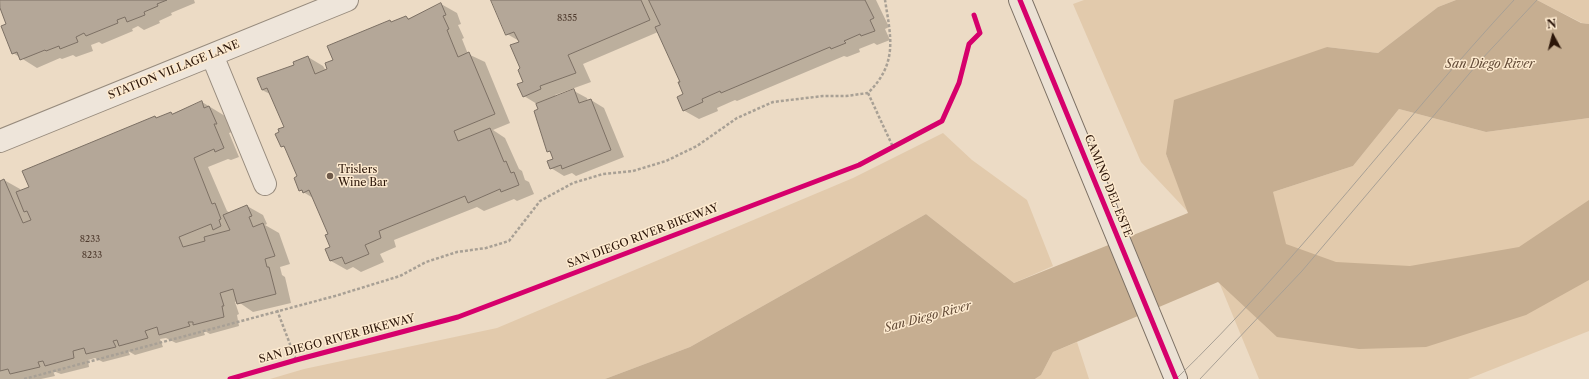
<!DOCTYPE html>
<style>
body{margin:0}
#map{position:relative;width:1589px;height:379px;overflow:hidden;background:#ecdbc5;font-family:"Libre Caslon Text",serif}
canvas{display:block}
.north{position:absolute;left:1533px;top:16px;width:40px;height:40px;-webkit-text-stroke:3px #fdeacf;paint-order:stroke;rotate:353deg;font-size:11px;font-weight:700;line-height:16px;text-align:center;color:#2c1609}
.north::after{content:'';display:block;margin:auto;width:14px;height:18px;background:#2c1609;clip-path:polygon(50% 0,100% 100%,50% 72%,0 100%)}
</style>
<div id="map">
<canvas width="1589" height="379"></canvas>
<div class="north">N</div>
</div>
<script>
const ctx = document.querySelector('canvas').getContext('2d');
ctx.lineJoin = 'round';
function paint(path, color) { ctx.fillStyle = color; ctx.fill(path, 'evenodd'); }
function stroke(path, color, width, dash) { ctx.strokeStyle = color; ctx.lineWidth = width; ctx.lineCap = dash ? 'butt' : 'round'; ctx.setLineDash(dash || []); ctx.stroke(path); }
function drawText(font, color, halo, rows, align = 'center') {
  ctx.font = font + ' "Libre Caslon Text",serif'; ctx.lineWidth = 3; ctx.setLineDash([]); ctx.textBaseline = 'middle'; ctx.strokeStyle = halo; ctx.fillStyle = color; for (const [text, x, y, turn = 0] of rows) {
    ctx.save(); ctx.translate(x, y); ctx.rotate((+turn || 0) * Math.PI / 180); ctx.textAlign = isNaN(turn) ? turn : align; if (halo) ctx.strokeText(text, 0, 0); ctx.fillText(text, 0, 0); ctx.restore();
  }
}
const green = new Path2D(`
 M1084 0H1456L1438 7 1378 53 1327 47 1166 154 1189 213 1141 162 1073 4Z
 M1537 0H1589V24L1582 23Z
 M1399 109 1486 132 1589 118V331L1468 379H1259L1219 282 1273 192 1353 166Z
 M943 133 972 160 1027 200 1053 266 1014 283 926 214 690 347 605 379H270L304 369 497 328 853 178Z
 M1077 342 1089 379H1035L1041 375 1053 352Z`);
const water = new Path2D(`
 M1456 0H1537L1581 23 1589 24V118L1486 132 1399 109 1353 166 1273 192 1286 244 1336 262 1410 266 1519 247 1589 200V280L1526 315 1426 347 1359 349 1277 337 1218 282 1053 352 1041 375 1035 379H605L690 347 926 214 1014 283 1188 213 1166 154 1174 100 1327 47 1378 53 1438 7Z`);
const shadow = new Path2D(`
 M0 0H194L195 3 171 13 172 15 159 21 160 23 144 30 138 26 132 29 133 31 102 44 99 42 91 45 93 51 76 57 73 55 62 59 60 58 37 68 13 53 8 24 0 5Z
 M493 0H876L889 27 885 29 890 40 877 45 874 43 859 49 860 52 847 57 844 56 737 101 735 100 717 108 718 111 699 119 683 110 685 95 682 82 658 32 583 64 591 82 555 95 556 97 574 91 587 98 588 101 591 100 604 108 624 157 576 176 572 173 564 176 551 168 554 159 552 153 548 151 540 110 537 104 524 96 521 42 507 34Z
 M441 4 457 13 461 24 458 25 464 38 462 39 468 54 485 62 510 123 493 130 505 138 519 169 522 171 525 180 529 182 534 194 517 201 514 199 484 211 477 207 394 240 396 247 380 254 384 262 361 272 353 267 347 270 331 261 326 249 331 247 329 235 313 198 300 190 298 177 287 149 282 146 285 127 270 94 262 90 308 57 323 66 326 71 334 60 390 21 392 23 406 17 410 19Z
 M202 102 225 116 232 132 229 133 239 157 231 160 228 159 208 167 227 211 230 213 247 206 263 215 267 224 265 225 279 233 290 264 280 267 282 275 285 277 291 303 253 312 237 301 235 302 239 314 237 315 239 326 210 334 203 330 205 335 176 343 166 338 160 339 163 347 135 355 128 351 130 355 103 362 95 358 88 360 89 367 61 374 53 371 55 376 41 379H0V182L4 180 20 189 21 191 155 117 158 119 171 113 173 114Z`);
const building = new Path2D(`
 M0 0H167L157 4 158 6 144 12 145 15 127 22 125 17 117 20 118 23 86 36 84 33 76 37 78 42 60 49 59 46 46 51 45 50 20 60 17 52 12 54 1 26 6 24 0 8Z
 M491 0H641L650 20 568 55 576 73 540 86 541 89 523 97 517 84 523 82 518 70 520 68 510 45 519 42 514 32 506 35Z
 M649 0H865L874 18 870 20 875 31 861 36 860 34 844 41 846 43 831 49 830 47 721 93 720 91 702 99 703 102 683 111 677 97 683 94 678 82H680L655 27 660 25Z
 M441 3 446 15 443 16 449 29 447 30 458 57 469 52 495 114 454 131 458 141 490 128 504 162 506 161 511 173 514 172 519 185 501 192 500 189 468 203 465 196 379 231 381 238 365 245 369 254 345 264 342 257 330 261 325 249 330 247 325 235 328 234 309 190 303 193 302 190 299 191 294 178 297 176 284 146 281 147 275 134 279 132 278 129 284 127 267 88 262 90 257 78 294 65 293 62 308 56 315 74 327 69 325 63 333 60 327 46 390 20 391 22 406 16 408 19Z
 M574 89 579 103 591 99 611 150 562 169 561 165 550 169 547 161 553 159 550 151 547 152 534 111 538 109 536 104Z
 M202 101 204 108 209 106 217 124H214L224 148 215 152 214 149 194 158 212 204 215 203 221 219 219 220 221 226 213 230 211 224 179 237 183 247 205 241 204 237 230 230 223 215 247 205 252 216 249 217 253 227 263 223 275 256 265 259 267 267H269L276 294 237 304 233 289 220 293 224 306H222L224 317 193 325V322H188L190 326 159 335 157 327 145 331 148 338 119 346 117 340 113 341 116 347 86 354 84 348 73 351 74 358 45 366 43 361 38 362 40 367 10 374 8 369 0 371V181L4 179 23 223 31 220 27 211 24 212 16 192 29 187 22 171 155 116 156 118 171 112 172 114Z`);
const path = new Path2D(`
 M868 93 893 147
 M277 310 296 360
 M24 379 335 296 400 276 426 262 457 252 486 248 509 241 540 201 573 183 603 174 633 171 666 161 697 146 737 118 773 102 823 96H846L868 93C898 63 891 38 885 0`);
const minor = new Path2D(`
 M212 55 265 184
 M0 141 347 0`);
const major = new Path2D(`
 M1020 0 1176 379`);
const tram = new Path2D(`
 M1176 379C1298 261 1399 124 1514 0
 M1200 379 1302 271 1480 61 1537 0`);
const cycleway = new Path2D(`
 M1020 0 1176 379
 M230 379 296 360 458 317 859 165 942 121 959 83 969 44 980 33 974 15`);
const markers = [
 [330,176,4,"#6f5b4b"]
];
const numberNames = [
 ["8355",567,18],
 ["8233",90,239],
 ["8233",92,255]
];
const streetNames = [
 ["STATION VILLAGE LANE",174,70,-22],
 ["CAMINO DEL ESTE",1108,186,68],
 ["SAN DIEGO RIVER BIKEWAY",643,236,-21],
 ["SAN DIEGO RIVER BIKEWAY",337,339,-15]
];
const poiNames = [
 ["Trislers",338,170],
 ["Wine Bar",338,183]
];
const waterNames = [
 ["San Diego River",1490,65],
 ["San Diego River",928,317,-15]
];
paint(green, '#e2caac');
paint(water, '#c6ae91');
paint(shadow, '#0003');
paint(building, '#b4a798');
stroke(building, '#7c7064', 1);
stroke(minor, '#978b7d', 24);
stroke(major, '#7c7064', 24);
stroke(path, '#a8a095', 2.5, [3, 2]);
stroke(minor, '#eee5da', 22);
stroke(major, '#ebe1d4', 22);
stroke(tram, '#a8a095', 1);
stroke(cycleway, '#d6006c', 5);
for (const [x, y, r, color] of markers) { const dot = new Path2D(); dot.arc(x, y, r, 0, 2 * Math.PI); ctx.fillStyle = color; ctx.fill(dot); stroke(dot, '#fdeacf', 1.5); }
drawText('9px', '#4e3a2d', null, numberNames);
drawText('11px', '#2c1609', '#fdeacf', streetNames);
drawText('11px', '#2c1609', '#fdeacf', poiNames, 'left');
drawText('italic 12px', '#634b37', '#fdeacf', waterNames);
</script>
